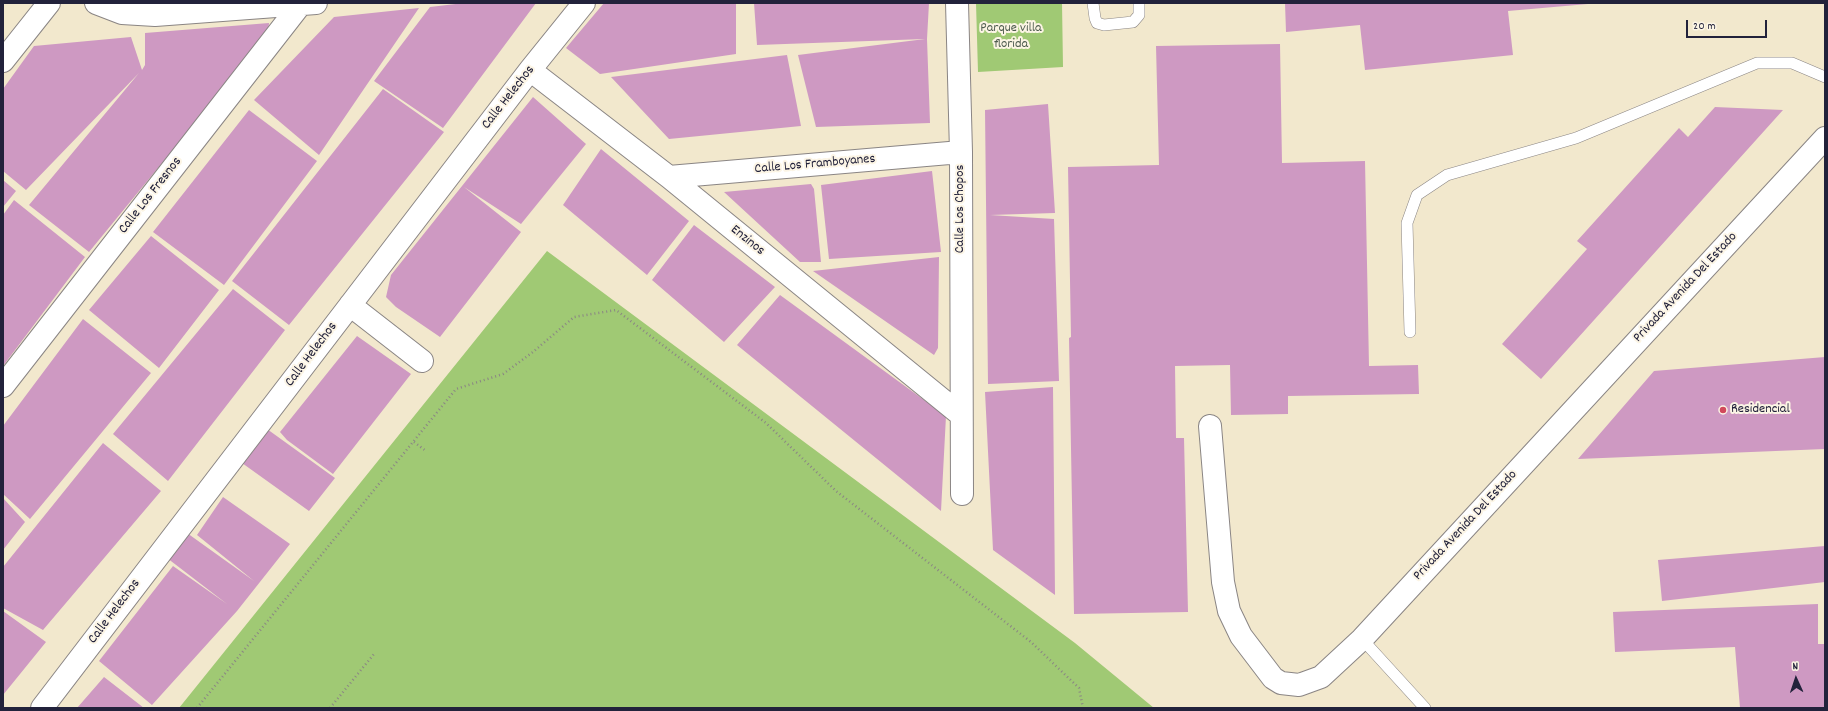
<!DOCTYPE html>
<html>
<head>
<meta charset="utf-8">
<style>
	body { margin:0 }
	#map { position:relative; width:1828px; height:711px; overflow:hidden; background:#f2e8cd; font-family:Dekko,sans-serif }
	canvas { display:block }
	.frame { position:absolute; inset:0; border:4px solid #22223b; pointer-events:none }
	.north { position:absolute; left:1776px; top:659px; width:40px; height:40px; -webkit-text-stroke:3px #fcf5e5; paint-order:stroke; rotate:357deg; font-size:11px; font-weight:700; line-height:16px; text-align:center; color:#22223b }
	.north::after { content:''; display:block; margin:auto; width:14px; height:18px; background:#22223b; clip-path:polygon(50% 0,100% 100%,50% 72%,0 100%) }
	.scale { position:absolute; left:1686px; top:20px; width:81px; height:18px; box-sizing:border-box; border:2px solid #22223b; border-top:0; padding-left:5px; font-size:12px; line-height:14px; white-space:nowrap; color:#22223b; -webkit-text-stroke:3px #fcf5e5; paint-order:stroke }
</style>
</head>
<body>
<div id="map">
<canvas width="1828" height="711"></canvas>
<div class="frame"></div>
<div class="north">N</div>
<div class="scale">20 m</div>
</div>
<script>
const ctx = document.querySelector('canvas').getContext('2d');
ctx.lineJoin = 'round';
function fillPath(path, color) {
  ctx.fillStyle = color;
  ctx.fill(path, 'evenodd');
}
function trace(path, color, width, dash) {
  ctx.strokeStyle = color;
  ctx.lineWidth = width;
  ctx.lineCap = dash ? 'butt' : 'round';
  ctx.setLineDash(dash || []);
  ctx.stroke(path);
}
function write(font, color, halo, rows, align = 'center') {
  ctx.font = font + ' Dekko,sans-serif';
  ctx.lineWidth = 4;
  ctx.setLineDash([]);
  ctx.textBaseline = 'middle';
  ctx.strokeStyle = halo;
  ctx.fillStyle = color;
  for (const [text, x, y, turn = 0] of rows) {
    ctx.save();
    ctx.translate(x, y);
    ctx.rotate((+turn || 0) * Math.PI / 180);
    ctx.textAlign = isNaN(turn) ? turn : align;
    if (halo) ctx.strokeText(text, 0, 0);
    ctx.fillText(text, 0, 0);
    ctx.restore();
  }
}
fillPath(new Path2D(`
	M 976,3 L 1062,3 L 1063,67 L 978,72 Z
	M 547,251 L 1075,643 L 1154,708 L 179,708 Z`), '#a0c974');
fillPath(new Path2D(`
	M 464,3 L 536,3 L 443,128 L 374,81 L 430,7 Z
	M 604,3 L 736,3 L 736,54 L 600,74 L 566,48 Z
	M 754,3 L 929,3 L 927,39 L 930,123 L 816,127 L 798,55 L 925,39 L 757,45 Z
	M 1285,3 L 1588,3 L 1588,4 L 1508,11 L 1513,55 L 1365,70 L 1360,25 L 1286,32 Z
	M 419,8 L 319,155 L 254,100 L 334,17 Z
	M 269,23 L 268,34 L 89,252 L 29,205 L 139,73 L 26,190 L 3,171 L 3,89 L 34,46 L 131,37 L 142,70 L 145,65 L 145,33 Z
	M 1280,44 L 1282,163 L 1365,161 L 1369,366 L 1418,365 L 1419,394 L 1288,396 L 1288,414 L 1231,415 L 1230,365 L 1175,366 L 1176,438 L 1184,438 L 1188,612 L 1074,614 L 1069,338 L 1071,337 L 1068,167 L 1159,165 L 1156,46 Z
	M 787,55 L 801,126 L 669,139 L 611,77 Z
	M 383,89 L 444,132 L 289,325 L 232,281 Z
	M 533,97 L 586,144 L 521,224 L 464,187 L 521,232 L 440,337 L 396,307 L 386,297 L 391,275 Z
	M 1048,104 L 1055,213 L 990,215 L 1054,219 L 1059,381 L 988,384 L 985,110 Z
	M 1715,107 L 1783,110 L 1541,379 L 1502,344 L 1587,249 L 1577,241 L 1679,128 L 1688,137 Z
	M 249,110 L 317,161 L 224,285 L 153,232 Z
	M 601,149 L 689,221 L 647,275 L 563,205 Z
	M 932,171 L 941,252 L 829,259 L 821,185 Z
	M 3,180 L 16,191 L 3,207 Z
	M 811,184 L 814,189 L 821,262 L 800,262 L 724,192 Z
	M 14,200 L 85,257 L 3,366 L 3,215 Z
	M 694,225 L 775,287 L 724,342 L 652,280 Z
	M 151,236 L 219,290 L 159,368 L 89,310 Z
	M 939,257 L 938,348 L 934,355 L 813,271 Z
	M 233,289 L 285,330 L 168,481 L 113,434 Z
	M 780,295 L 946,416 L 941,511 L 737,345 Z
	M 83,319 L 151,373 L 30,519 L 3,494 L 3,426 Z
	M 357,336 L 411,374 L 333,474 L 287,440 L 280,432 Z
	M 1825,357 L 1825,449 L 1578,459 L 1654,371 Z
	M 1053,387 L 1055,595 L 993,550 L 985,392 Z
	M 267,429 L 335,478 L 309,511 L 242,463 Z
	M 103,443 L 161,491 L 43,630 L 3,608 L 3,567 Z
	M 223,497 L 290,544 L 237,611 L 152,705 L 99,661 L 173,566 L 227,604 L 167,558 L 187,533 L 254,581 L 197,535 Z
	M 3,498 L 25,522 L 3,550 Z
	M 1825,546 L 1825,582 L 1662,601 L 1658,560 Z
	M 1818,604 L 1818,644 L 1825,644 L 1825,708 L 1740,708 L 1735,647 L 1615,652 L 1613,612 Z
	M 3,611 L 46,642 L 3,695 Z
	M 104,677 L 144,708 L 77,708 Z`), '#ce99c2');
const lane = new Path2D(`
	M 1093,3 L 1095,18 L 1097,23 L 1104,25 L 1133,22 L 1139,15 L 1139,3
	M 1410,332 L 1407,223 L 1417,195 L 1447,175 L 1576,138 L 1757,63 L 1792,63 L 1825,77
	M 1362,639 L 1425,708`);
const street = new Path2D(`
	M 96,3 L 122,13 L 155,15 L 316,3
	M 957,3 L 961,152 L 962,494
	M 3,61 L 49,3
	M 530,70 L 669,177 L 961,415
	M 669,177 L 961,152
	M 350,305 L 422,361
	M 3,386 L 300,5
	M 1210,426 L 1223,582 L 1229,611 L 1241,636 L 1273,678 L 1281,683 L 1299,685 L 1321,677 L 1362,639 L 1825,138
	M 42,708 L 530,70 L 584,3`);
trace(lane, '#8a8584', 12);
trace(street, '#8a8584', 24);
trace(new Path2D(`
	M 414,442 L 426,451
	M 197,708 L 456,389 L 503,374 L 533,352 L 574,317 L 616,310 L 766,423 L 836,491 L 1031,642 L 1079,688 L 1083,708
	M 330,708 L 374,654`), '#8a8584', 2.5, [1, 3]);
trace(lane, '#fff', 11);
trace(street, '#fff', 22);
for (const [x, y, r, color] of [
	[1723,410,4,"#d1495b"]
]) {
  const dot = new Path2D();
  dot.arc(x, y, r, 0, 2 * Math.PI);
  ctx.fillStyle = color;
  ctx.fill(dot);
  trace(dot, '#fcf5e5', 1.5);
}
write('14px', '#4e5c4f', '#fcf5e5', [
	["Parque villa",1011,29],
	["florida",1011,45]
]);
write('14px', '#22223b', '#fcf5e5', [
	["Calle Helechos",509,98,-52],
	["Calle Los Framboyanes",815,165,-5],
	["Calle Los Fresnos",151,196,-52],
	["Calle Los Chopos",961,209,-90],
	["Enzinos",747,241,39],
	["Privada Avenida Del Estado",1686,288,-47],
	["Calle Helechos",312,355,-53],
	["Privada Avenida Del Estado",1466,526,-47],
	["Calle Helechos",115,612,-53]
]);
write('14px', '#22223b', '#fcf5e5', [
	["Residencial",1731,410]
], 'left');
</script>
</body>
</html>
